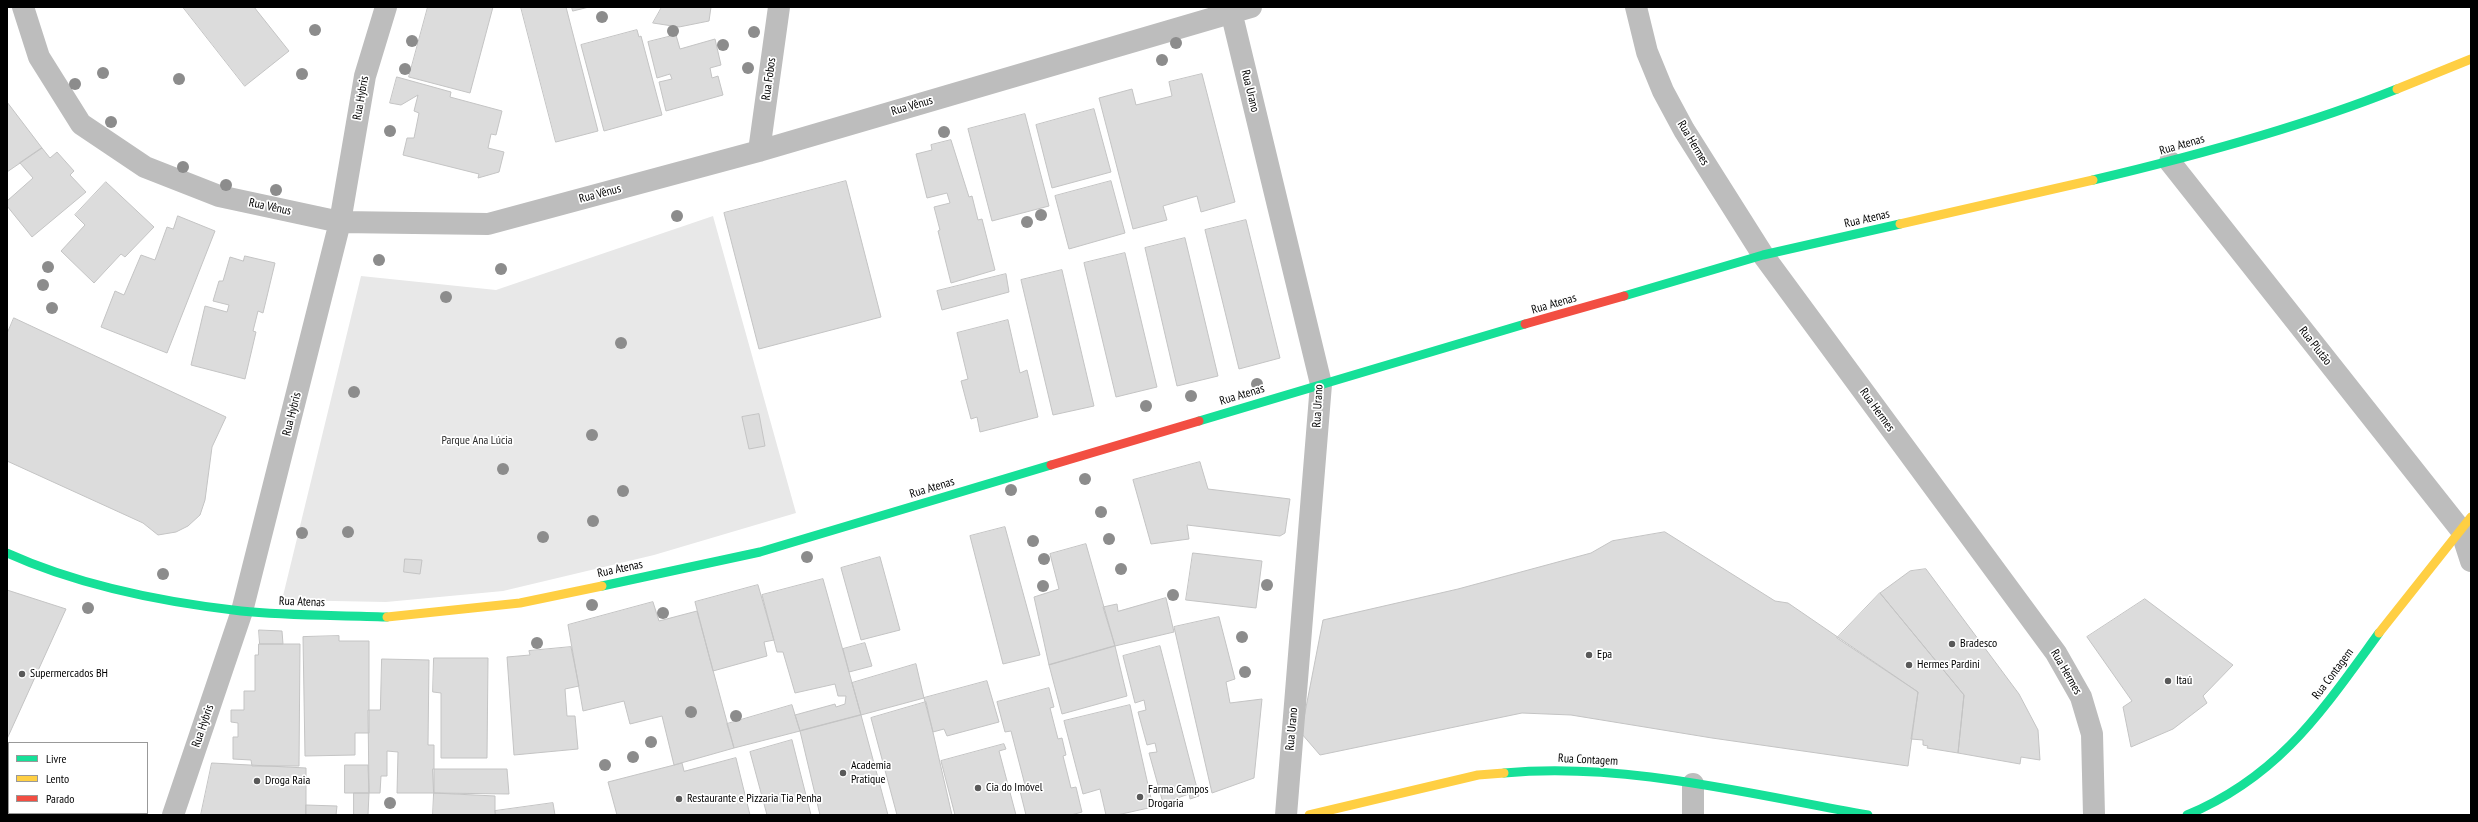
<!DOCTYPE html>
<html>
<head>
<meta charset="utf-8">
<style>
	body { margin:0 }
	#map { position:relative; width:2478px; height:822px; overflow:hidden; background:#fff; font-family:"PT Sans Narrow",sans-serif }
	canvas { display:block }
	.frame { position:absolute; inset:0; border:8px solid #000; pointer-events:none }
	.legend { position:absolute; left:8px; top:742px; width:140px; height:72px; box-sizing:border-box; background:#fff; border:1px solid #999; margin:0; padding:5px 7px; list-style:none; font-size:12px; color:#000 }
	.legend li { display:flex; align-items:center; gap:8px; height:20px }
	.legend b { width:20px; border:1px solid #999 }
</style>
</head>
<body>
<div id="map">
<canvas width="2478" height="822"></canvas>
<div class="frame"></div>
<ul class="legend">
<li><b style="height:5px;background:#16e098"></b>Livre</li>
<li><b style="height:5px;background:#ffcf43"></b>Lento</li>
<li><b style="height:5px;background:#f24e42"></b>Parado</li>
</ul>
</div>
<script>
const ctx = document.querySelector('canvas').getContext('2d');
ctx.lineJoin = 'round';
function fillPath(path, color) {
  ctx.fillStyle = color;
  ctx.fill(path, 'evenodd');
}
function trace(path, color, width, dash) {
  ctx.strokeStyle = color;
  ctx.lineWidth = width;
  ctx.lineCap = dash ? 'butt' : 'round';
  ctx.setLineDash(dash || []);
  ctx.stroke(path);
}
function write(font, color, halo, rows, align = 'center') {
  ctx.font = font + ' "PT Sans Narrow",sans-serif';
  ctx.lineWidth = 3.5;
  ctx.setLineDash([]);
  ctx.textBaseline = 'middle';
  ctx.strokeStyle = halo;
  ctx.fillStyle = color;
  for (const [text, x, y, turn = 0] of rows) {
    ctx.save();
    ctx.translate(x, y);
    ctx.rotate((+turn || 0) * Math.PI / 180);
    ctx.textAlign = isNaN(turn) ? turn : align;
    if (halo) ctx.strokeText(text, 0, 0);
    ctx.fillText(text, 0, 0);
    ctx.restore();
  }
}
fillPath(new Path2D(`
	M 713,216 L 796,513 L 654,555 L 503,591 L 386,602 L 282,600 L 361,276 L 496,290 Z`), '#e8e8e8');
const building = new Path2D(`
	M 183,7 L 254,7 L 289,51 L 245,86 Z
	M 428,7 L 493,7 L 470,93 L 409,77 Z
	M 521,7 L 566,7 L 598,131 L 556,142 Z
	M 572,7 L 589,7 L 573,11 Z
	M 662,7 L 711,7 L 709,21 L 679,27 L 653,23 Z
	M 637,30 L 639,37 L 641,36 L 662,115 L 604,131 L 581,45 Z
	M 676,35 L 680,49 L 715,39 L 721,65 L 710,68 L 712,78 L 718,76 L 723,95 L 666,111 L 659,82 L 672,79 L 670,74 L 657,78 L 648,42 Z
	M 1202,74 L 1235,202 L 1201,212 L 1197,196 L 1163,206 L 1167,220 L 1133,229 L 1099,98 L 1132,89 L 1136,105 L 1172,96 L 1169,82 Z
	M 397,77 L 451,92 L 450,97 L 502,111 L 496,135 L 491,134 L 488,148 L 504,152 L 499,172 L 478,178 L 479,174 L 403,155 L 407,138 L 414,138 L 419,113 L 414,111 L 418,95 L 401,105 L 390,103 Z
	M 7,102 L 42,148 L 7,172 Z
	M 1094,109 L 1111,172 L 1052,188 L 1036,125 Z
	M 1025,114 L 1049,206 L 992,221 L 968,129 Z
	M 951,140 L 969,197 L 972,196 L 978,220 L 982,219 L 995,270 L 951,283 L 938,231 L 940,230 L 934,207 L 950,203 L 947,193 L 927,198 L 916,154 L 932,150 L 931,145 Z
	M 42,148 L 50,158 L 57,152 L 74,171 L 70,175 L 86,192 L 32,237 L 7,206 L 7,201 L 33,178 L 20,163 Z
	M 846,181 L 881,317 L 759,349 L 724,213 Z
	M 1111,181 L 1125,233 L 1069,249 L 1055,196 Z
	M 106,182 L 154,227 L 125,257 L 121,254 L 94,283 L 61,251 L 85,225 L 75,215 Z
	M 178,216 L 215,231 L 167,353 L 101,327 L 115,291 L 124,295 L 141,255 L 155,260 L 167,227 L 173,229 Z
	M 1246,220 L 1280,358 L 1239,369 L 1205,230 Z
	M 1185,238 L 1218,376 L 1177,386 L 1145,248 Z
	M 1125,253 L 1157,387 L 1116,397 L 1084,263 Z
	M 245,256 L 275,263 L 263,313 L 258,311 L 253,331 L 256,332 L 245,379 L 191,365 L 205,306 L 227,312 L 229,305 L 213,301 L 219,281 L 223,281 L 230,257 L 243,261 Z
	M 1062,270 L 1094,406 L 1053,415 L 1021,280 Z
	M 1006,274 L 1009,292 L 942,310 L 937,291 Z
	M 14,318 L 226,417 L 212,447 L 205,500 L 200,515 L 188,526 L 176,532 L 158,535 L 143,523 L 7,461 L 7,334 Z
	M 1008,320 L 1020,373 L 1027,370 L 1038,417 L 980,432 L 977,417 L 971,419 L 961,381 L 968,379 L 957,333 Z
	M 759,414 L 765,446 L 749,449 L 742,417 Z
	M 1200,462 L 1208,489 L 1290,499 L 1285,533 L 1280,536 L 1187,525 L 1189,539 L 1151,544 L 1133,480 Z
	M 1005,527 L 1040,655 L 1003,664 L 970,536 Z
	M 1665,532 L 1775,601 L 1788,603 L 1918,692 L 1908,766 L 1712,738 L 1571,715 L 1522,713 L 1320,755 L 1301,733 L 1323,620 L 1458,589 L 1591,553 L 1612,541 Z
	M 1086,544 L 1115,646 L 1049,665 L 1034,597 L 1059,589 L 1050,554 Z
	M 1193,553 L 1262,561 L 1256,608 L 1186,600 Z
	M 880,557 L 900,630 L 861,640 L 841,568 Z
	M 405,559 L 422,560 L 420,574 L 404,572 Z
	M 1926,569 L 2019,694 L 2038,730 L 2040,760 L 2021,757 L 2020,764 L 1958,753 L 1964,695 L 1880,593 L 1910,571 Z
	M 823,579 L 861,715 L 800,731 L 795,715 L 835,704 L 836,707 L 845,704 L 846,696 L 838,696 L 835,684 L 795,693 L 783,652 L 777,652 L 762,595 Z
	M 758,585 L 774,640 L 764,642 L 767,656 L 713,671 L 695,602 Z
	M 7,590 L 66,609 L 7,739 Z
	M 1880,593 L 1964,695 L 1958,753 L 1927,748 L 1928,746 L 1923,745 L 1923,740 L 1911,739 L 1918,692 L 1837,638 Z
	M 1166,598 L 1174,632 L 1115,646 L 1103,607 L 1117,604 L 1118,611 Z
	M 2145,599 L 2233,665 L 2203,696 L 2207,703 L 2173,729 L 2131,747 L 2123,707 L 2132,701 L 2087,637 Z
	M 653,602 L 659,621 L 697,611 L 734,748 L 674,765 L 662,716 L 630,724 L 624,701 L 583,711 L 568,625 Z
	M 1219,617 L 1235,679 L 1226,682 L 1230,703 L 1262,699 L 1254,778 L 1212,793 L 1174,627 Z
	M 259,630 L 282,631 L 283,644 L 260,644 Z
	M 339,636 L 339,641 L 369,641 L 369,733 L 355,733 L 355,755 L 305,756 L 303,637 Z
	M 865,643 L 872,666 L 849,672 L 843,649 Z
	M 259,644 L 300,644 L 299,766 L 252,766 L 251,760 L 233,759 L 233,737 L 238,737 L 238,723 L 231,722 L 231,710 L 244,710 L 244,691 L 255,691 L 255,655 L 258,655 Z
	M 1115,646 L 1127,696 L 1062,714 L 1049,665 Z
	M 1160,646 L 1199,796 L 1190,799 L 1189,794 L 1163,803 L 1149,753 L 1157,752 L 1155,743 L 1147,745 L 1138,712 L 1146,710 L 1144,700 L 1135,703 L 1123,656 Z
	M 571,647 L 579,686 L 565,689 L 567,716 L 575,716 L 578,749 L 514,755 L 507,657 L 530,655 L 529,651 Z
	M 434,658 L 488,658 L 487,758 L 441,758 L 441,693 L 433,692 Z
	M 382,659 L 429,660 L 428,745 L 434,745 L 434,793 L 397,793 L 398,752 L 387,751 L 387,776 L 381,776 L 380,793 L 369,793 L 368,710 L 380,710 Z
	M 916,664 L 924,698 L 861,715 L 852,683 Z
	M 987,681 L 999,722 L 947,736 L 944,729 L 933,732 L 924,698 Z
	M 1049,688 L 1054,707 L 1050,708 L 1058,739 L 1062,738 L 1066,755 L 1063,756 L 1071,788 L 1076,787 L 1082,812 L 1071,815 L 1026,815 L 1020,791 L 1026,789 L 1011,731 L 1005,732 L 997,702 Z
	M 926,702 L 952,815 L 897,815 L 871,718 Z
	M 792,705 L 800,731 L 734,748 L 727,724 Z
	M 1130,705 L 1153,807 L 1117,815 L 1106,815 L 1100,789 L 1083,794 L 1064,721 Z
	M 861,715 L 888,815 L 820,815 L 800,731 Z
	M 792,740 L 811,815 L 767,815 L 750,752 Z
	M 1004,744 L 1006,749 L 999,751 L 1016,815 L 955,815 L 941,761 Z
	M 736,758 L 750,815 L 617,815 L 608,782 L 682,763 L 684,771 Z
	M 212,763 L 306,768 L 306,815 L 201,815 Z
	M 7,764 L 9,764 L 9,813 L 133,813 L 132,815 L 7,815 Z
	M 345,765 L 368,765 L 369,793 L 345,793 Z
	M 433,769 L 507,769 L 509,794 L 434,793 Z
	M 354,793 L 369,793 L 368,815 L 354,815 Z
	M 434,793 L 495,796 L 495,815 L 433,815 Z
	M 553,803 L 555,815 L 496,815 L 495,811 Z
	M 306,805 L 337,806 L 336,815 L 306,815 Z`);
fillPath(building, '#dcdcdc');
trace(building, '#c4c4c4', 1);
trace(new Path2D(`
	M 23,7 L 39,57 L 81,124 L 145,167 L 219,196 L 340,222 L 488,224 L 759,151 L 1251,7
	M 1230,7 L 1321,384 L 1286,815
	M 1636,7 L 1647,52 L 1663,91 L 1684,130 L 1763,255 L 2056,653 L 2081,697 L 2092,734 L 2094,815
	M 759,151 L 779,7
	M 2170,162 L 2461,530 L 2471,561
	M 173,815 L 242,611 L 340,222 L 365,76 L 386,7
	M 1693,815 L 1693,784`), '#bdbdbd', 22);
trace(new Path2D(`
	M 2093,180 C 2195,156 2299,128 2397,89
	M 1624,296 L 1763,255 L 1900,224
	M 1199,421 L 1525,324
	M 7,553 C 80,586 162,602 241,611 C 289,616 339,615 387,617
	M 602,586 L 760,552 L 1051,465
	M 1504,773 C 1626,762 1748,794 1868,815
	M 2187,815 C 2280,776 2322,711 2379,633`), '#16e098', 9);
trace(new Path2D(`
	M 2397,89 L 2471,59
	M 1900,224 L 2093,180
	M 387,617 L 520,603 L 602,586
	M 2379,633 L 2471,517
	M 1309,815 L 1478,775 L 1504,773`), '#ffcf43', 9);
trace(new Path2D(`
	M 1525,324 L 1624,296
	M 1051,465 L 1199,421`), '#f24e42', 9);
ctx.fillStyle = '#8c8c8c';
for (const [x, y] of [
	[602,17],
	[315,30],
	[673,31],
	[754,32],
	[412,41],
	[1176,43],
	[723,45],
	[1162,60],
	[748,68],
	[405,69],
	[103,73],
	[302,74],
	[179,79],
	[75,84],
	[111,122],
	[390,131],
	[944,132],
	[183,167],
	[226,185],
	[276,190],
	[1041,215],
	[677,216],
	[1027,222],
	[379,260],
	[48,267],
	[501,269],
	[43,285],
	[446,297],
	[52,308],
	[621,343],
	[1257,384],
	[354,392],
	[1191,396],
	[1146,406],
	[592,435],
	[503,469],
	[1085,479],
	[1011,490],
	[623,491],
	[1101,512],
	[593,521],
	[348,532],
	[302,533],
	[543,537],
	[1109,539],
	[1033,541],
	[807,557],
	[1044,559],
	[1121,569],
	[163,574],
	[1267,585],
	[1043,586],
	[1173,595],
	[592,605],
	[88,608],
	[663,613],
	[1242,637],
	[537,643],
	[1245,672],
	[691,712],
	[736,716],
	[651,742],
	[633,757],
	[605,765],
	[390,803]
]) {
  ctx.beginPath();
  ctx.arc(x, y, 6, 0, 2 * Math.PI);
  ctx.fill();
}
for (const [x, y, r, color] of [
	[1952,644,4,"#595959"],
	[1589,655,4,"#595959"],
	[1909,665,4,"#595959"],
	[22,674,4,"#595959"],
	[2168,681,4,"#595959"],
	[843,773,4,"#595959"],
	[257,781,4,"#595959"],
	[978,788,4,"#595959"],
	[1140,797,4,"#595959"],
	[679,799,4,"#595959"]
]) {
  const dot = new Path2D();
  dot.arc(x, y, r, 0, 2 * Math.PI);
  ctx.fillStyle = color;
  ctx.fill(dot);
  trace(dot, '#fff', 1.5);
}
write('12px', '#000', '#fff', [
	["Rua Fobos",769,79,-82],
	["Rua Urano",1250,91,76],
	["Rua Hybris",361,98,-80],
	["Rua Vênus",912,106,-16],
	["Rua Hermes",1693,143,59],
	["Rua Atenas",2182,145,-16],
	["Rua Vênus",600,194,-15],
	["Rua Vênus",270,207,12],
	["Rua Atenas",1867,219,-13],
	["Rua Atenas",1554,304,-16],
	["Rua Plutão",2315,346,52],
	["Rua Atenas",1242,395,-17],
	["Rua Urano",1318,406,-87],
	["Rua Hermes",1877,410,54],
	["Rua Hybris",292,414,-76],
	["Rua Atenas",932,488,-17],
	["Rua Atenas",620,569,-12],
	["Rua Atenas",302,602,2],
	["Rua Hermes",2066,672,60],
	["Rua Contagem",2333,674,-53],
	["Rua Hybris",203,726,-71],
	["Rua Urano",1292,729,-85],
	["Rua Contagem",1588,760,3]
]);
write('12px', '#2d2d2d', '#fff', [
	["Parque Ana Lúcia",477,441]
]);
write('12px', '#000', '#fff', [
	["Bradesco",1960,644],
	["Epa",1597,655],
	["Hermes Pardini",1917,665],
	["Supermercados BH",30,674],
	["Itaú",2176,681],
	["Academia",851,766],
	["Pratique",851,780],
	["Droga Raia",265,781],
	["Cia do Imóvel",986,788],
	["Farma Campos",1148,790],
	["Drogaria",1148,804],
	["Restaurante e Pizzaria Tia Penha",687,799]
], 'left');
</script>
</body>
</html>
